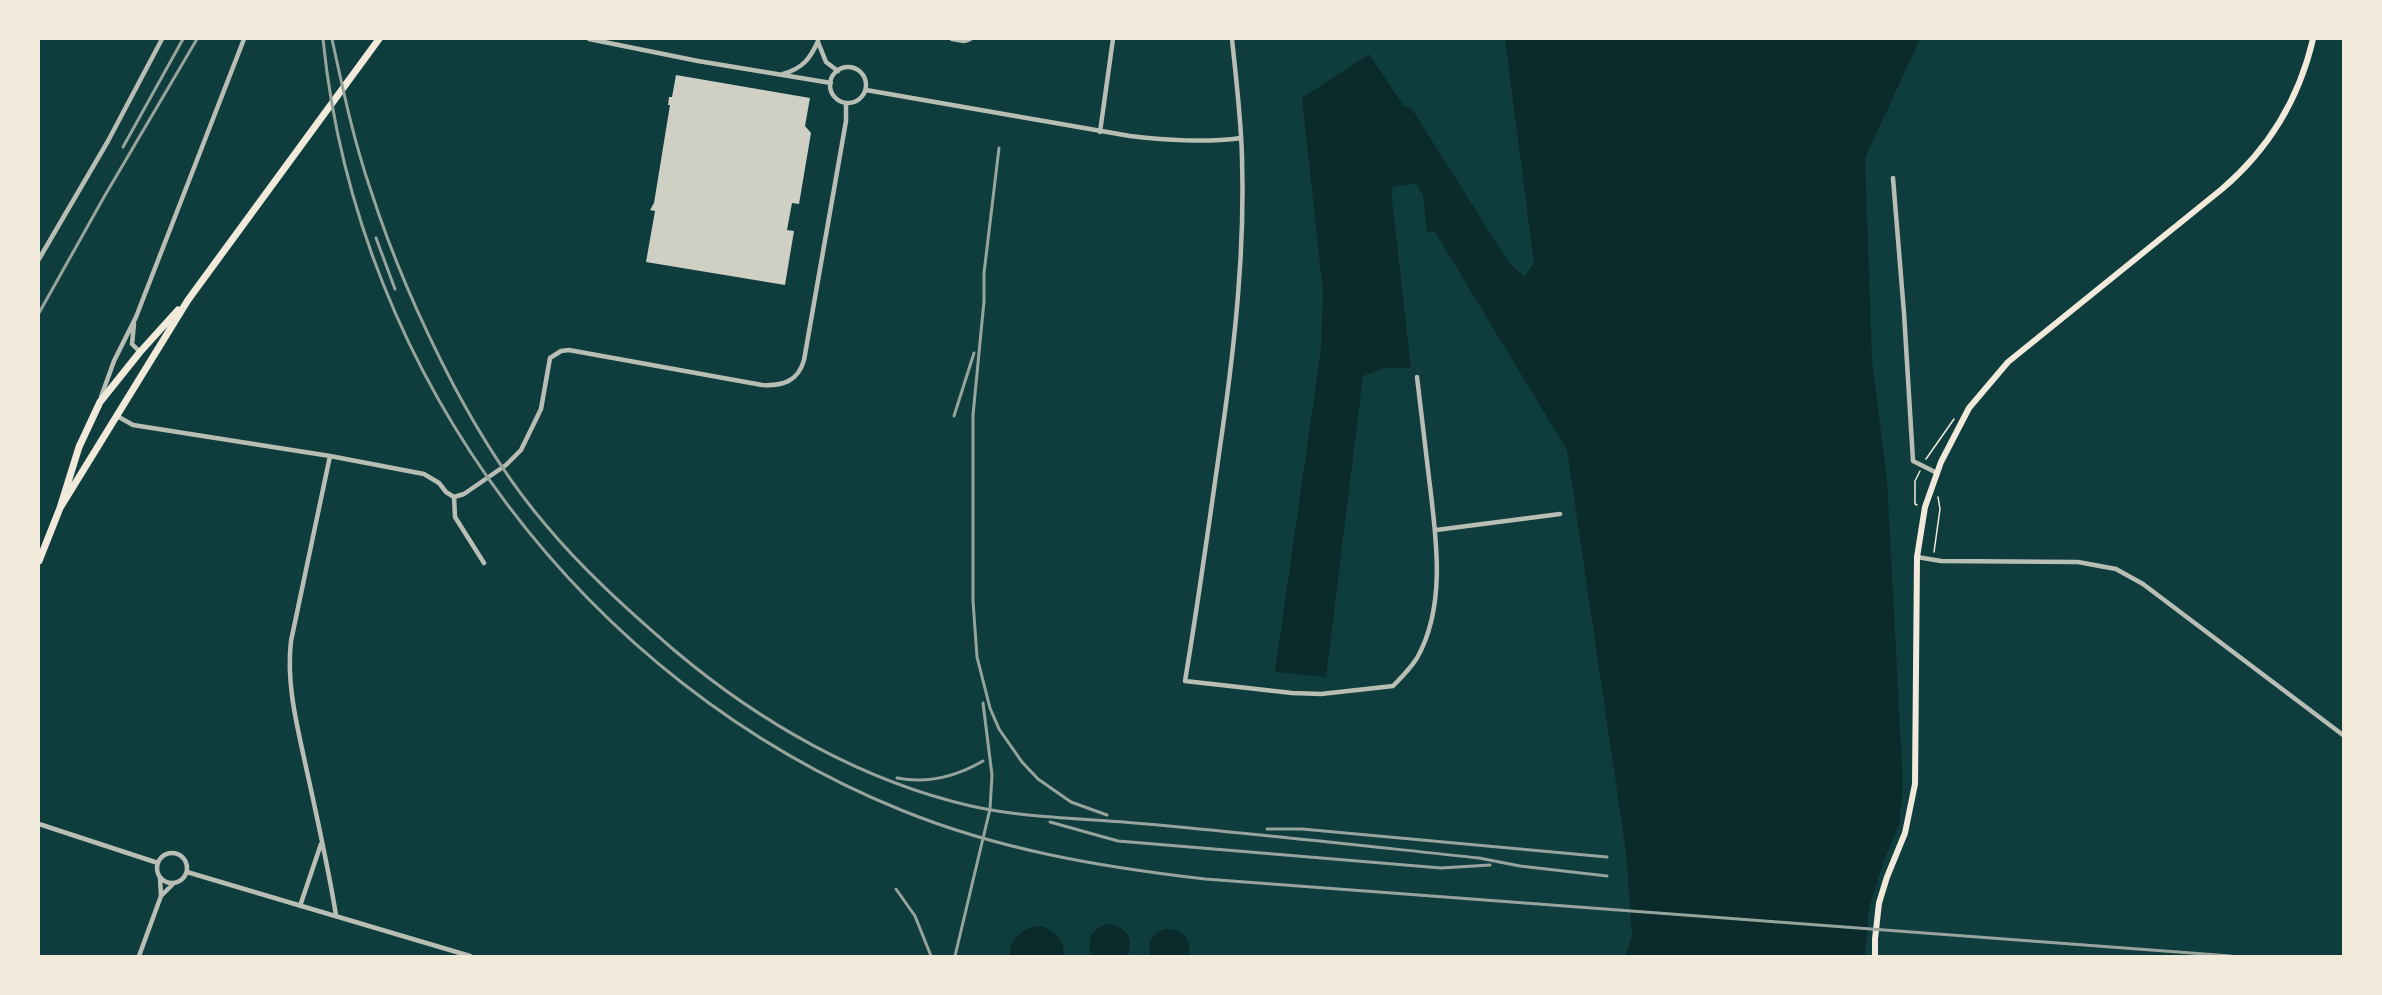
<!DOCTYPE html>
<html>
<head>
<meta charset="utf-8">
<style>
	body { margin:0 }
	#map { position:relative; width:2382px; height:995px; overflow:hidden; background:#0f3d3e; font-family:Inter,sans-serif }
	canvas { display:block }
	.frame { position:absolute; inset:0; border:40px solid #f1e9da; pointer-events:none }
</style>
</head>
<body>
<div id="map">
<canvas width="2382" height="995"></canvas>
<div class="frame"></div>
</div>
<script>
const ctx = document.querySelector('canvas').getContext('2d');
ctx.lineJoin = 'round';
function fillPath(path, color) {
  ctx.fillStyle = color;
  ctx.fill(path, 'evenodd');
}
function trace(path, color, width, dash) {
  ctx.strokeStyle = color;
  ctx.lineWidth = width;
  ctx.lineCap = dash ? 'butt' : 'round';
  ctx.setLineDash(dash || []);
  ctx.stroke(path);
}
fillPath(new Path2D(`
	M 1505,39 L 1920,39 L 1865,158 L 1872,361 L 1887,480 L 1903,786 L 1899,825 L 1883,863 L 1869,908 L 1865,956 L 1625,956 L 1632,936 L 1626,852 L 1567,450 L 1435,232 L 1427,232 L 1423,195 L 1416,184 L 1394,186 L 1391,191 L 1411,368 L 1385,368 L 1363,376 L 1326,677 L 1275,672 L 1321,349 L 1323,292 L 1302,98 L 1369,54 L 1403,105 L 1412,109 L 1509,263 L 1524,277 L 1534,263 Z
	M 1109,924 C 1126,926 1135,940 1127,956 L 1092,956 C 1085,941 1092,927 1109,924 Z
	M 1041,926 C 1056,931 1064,940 1064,956 L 1010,956 C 1009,937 1024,927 1041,926 Z
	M 1165,929 C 1182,928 1192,939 1189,956 L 1150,956 C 1147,942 1152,934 1165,929 Z`), '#0a2a2b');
fillPath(new Path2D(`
	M 676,75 L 810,98 L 805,126 L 811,133 L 799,204 L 792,203 L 787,230 L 794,231 L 785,285 L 646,262 L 655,211 L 650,210 L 654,203 L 670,105 L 668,105 L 669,97 L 672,97 Z`), '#cfcfc3');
trace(new Path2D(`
	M 1926,459 L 1954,419
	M 1917,505 L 1915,504 L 1915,481 L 1920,471
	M 1934,552 L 1940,509 L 1938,497`), '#f1e9da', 1.5);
trace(new Path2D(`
	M 589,39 L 698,61 L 831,83
	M 952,39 L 964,41 L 970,39
	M 1232,39 C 1236,78 1241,118 1242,157 C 1245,249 1235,342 1222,433 C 1210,516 1199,598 1185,681 L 1292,693 L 1321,694 L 1393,686 C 1401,678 1410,669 1417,658 C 1447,605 1436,536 1429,478 C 1425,444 1421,410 1417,377
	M 818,42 L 826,62 L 838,71
	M830 85a18 18 0 1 1 36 0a18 18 0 1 1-36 0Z
	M 783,74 C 803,68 810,59 818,41
	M 866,90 L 1130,136 C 1166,140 1204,143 1241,138
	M 1100,132 L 1113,39
	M 1893,178 L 1904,313 L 1913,461 L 1937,473
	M 39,259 L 108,141 L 162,39
	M 134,324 L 132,344 L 140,352
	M 101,397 L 114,361 L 136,317 L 244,39
	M 117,416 L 133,425 L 330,456 L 424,474 L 439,483 L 446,492 L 454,497 L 464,494 L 506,465 L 521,450 L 541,409 L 550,358 L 561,351 L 569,350 L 762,385 C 782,386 798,382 804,360 L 846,121 L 846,103
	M 330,456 L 291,641 C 286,684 297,725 306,767 C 317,817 328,866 336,915
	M 454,497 L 455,517 L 484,563
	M 1436,530 L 1560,514
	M 1917,557 L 1941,561 L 2078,562 L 2116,569 L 2143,584 L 2343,735
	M 39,824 L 158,863
	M157 868a15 15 0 1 1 30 0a15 15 0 1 1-30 0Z
	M 187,872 L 470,956
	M 160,878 L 161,896
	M 300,906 L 321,844
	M 139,956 L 161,896 L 173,884`), '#b8beb3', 4.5);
trace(new Path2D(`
	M 1875,956 L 1875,939 L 1879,903 L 1887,877 L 1905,833 L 1915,784 L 1917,557 L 1925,507 L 1941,462 L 1969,408 L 2008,362 L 2222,189 C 2269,149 2299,99 2313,39`), '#f1e9da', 6);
trace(new Path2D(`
	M 60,508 L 188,300 L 379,39
	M 39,561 L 60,508 L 79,447 L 100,402 L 140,352 L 178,310`), '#f1e9da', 7);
trace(new Path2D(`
	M 323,39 C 357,378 586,682 901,810 C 999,850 1101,867 1205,879 L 2231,956
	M 332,39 C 343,90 354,142 371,191 C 393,259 421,323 454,386 C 480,435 509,482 545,524 C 583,570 629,611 674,650 C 759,722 862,781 971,806 C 1024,818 1080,818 1135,823 C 1250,833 1365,846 1479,858 L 1520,866 L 1607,876
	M 123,147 L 183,39
	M 999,148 L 984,273 L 984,301 L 973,415 L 973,601 L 977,657 L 990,708 L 999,729 L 1022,762 L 1038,779 L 1071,802 L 1107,815
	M 376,238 L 395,289
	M 39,313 L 104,197 L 197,39
	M 954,416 L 974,353
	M 897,778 C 927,784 957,776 983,761
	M 1050,822 L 1118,841 L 1441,868 L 1490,865
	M 1267,829 L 1302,829 L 1607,857
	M 896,889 L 915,916 L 931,956
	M 955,956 L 990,809 L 992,775 L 983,703`), '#97a49c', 3);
</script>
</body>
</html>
